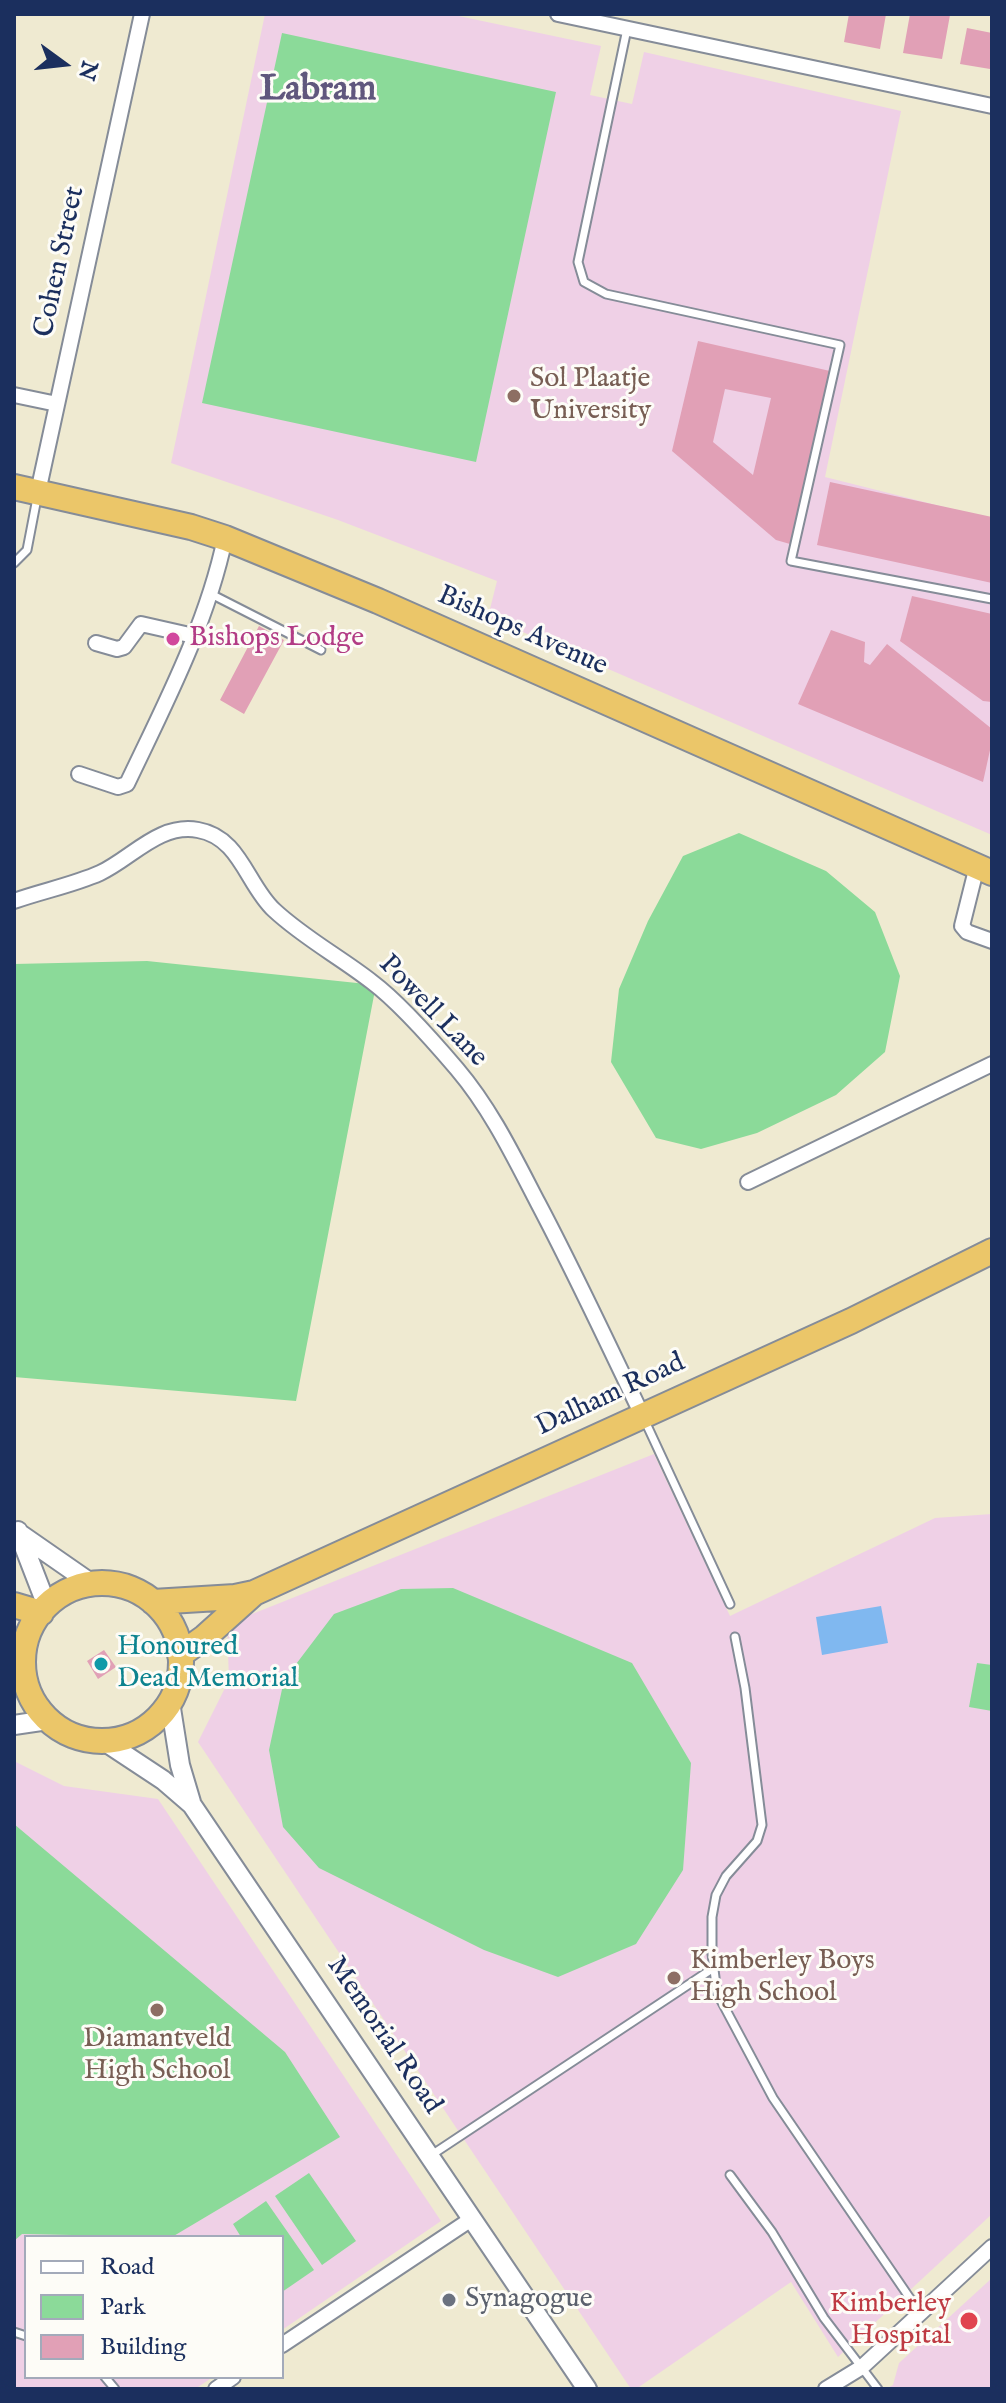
<!DOCTYPE html>
<html>
<head>
<meta charset="utf-8">
<style>
	body { margin:0 }
	#map { position:relative; width:1006px; height:2403px; overflow:hidden; background:#efead1; font-family:"IM FELL English",serif }
	canvas { display:block }
	.frame { position:absolute; inset:0; border:16px solid #1b2f5e; pointer-events:none }
	.legend { position:absolute; left:24px; top:2235px; width:260px; height:144px; box-sizing:border-box; background:#fdfcf7; border:2px solid #a3aaba; margin:0; padding:10px 14px; list-style:none; font-size:24px; color:#1b2f5e }
	.legend li { display:flex; align-items:center; gap:16px; height:40px }
	.legend b { width:40px; border:2px solid #a3aaba }
	.north { position:absolute; left:24px; top:24px; width:80px; height:80px; -webkit-text-stroke:6px #fdfcf7; paint-order:stroke; rotate:105deg; font-size:22px; font-weight:700; line-height:32px; text-align:center; color:#1b2f5e }
	.north::after { content:''; display:block; margin:auto; width:28px; height:36px; background:#1b2f5e; clip-path:polygon(50% 0,100% 100%,50% 72%,0 100%) }
</style>
</head>
<body>
<div id="map">
<canvas width="1006" height="2403"></canvas>
<div class="frame"></div>
<ul class="legend">
<li><b style="height:10px;background:#fff"></b>Road</li>
<li><b style="height:22px;background:#8bda99"></b>Park</li>
<li><b style="height:22px;background:#e1a0b6"></b>Building</li>
</ul>
<div class="north">N</div>
</div>
<script>
const ctx = document.querySelector('canvas').getContext('2d');
ctx.lineJoin = 'round';
function fillPath(path, color) {
  ctx.fillStyle = color;
  ctx.fill(path, 'evenodd');
}
function trace(path, color, width, dash) {
  ctx.strokeStyle = color;
  ctx.lineWidth = width;
  ctx.lineCap = dash ? 'butt' : 'round';
  ctx.setLineDash(dash || []);
  ctx.stroke(path);
}
function write(font, color, halo, rows, align = 'center') {
  ctx.font = font + ' "IM FELL English",serif';
  ctx.lineWidth = 6;
  ctx.setLineDash([]);
  ctx.textBaseline = 'middle';
  ctx.strokeStyle = halo;
  ctx.fillStyle = color;
  for (const [text, x, y, turn = 0] of rows) {
    ctx.save();
    ctx.translate(x, y);
    ctx.rotate((+turn || 0) * Math.PI / 180);
    ctx.textAlign = isNaN(turn) ? turn : align;
    if (halo) ctx.strokeText(text, 0, 0);
    ctx.fillText(text, 0, 0);
    ctx.restore();
  }
}
fillPath(new Path2D(`
	M 265,14 L 449,14 L 601,46 L 590,95 L 632,104 L 644,52 L 901,111 L 825,477 L 992,519 L 992,835 L 488,617 L 497,581 L 338,520 L 171,463 Z
	M 654,1454 L 730,1616 L 935,1518 L 992,1514 L 992,2214 L 838,2357 L 791,2282 L 636,2389 L 631,2389 L 198,1742 L 229,1680 L 227,1624 Z
	M 14,1761 L 64,1786 L 158,1799 L 441,2221 L 282,2330 L 282,2237 L 26,2237 L 26,2377 L 213,2377 L 195,2389 L 14,2389 Z
	M 992,2278 L 992,2389 L 886,2389 L 893,2385 L 899,2363 Z`), '#efd0e6');
fillPath(new Path2D(`
	M 282,33 L 556,92 L 476,462 L 202,403 Z
	M 739,833 L 826,871 L 875,912 L 900,976 L 885,1052 L 836,1095 L 757,1133 L 701,1149 L 656,1138 L 611,1062 L 619,989 L 648,921 L 683,856 Z
	M 147,961 L 376,985 L 296,1401 L 14,1377 L 14,964 Z
	M 453,1588 L 632,1663 L 691,1763 L 683,1870 L 636,1944 L 558,1977 L 484,1950 L 319,1868 L 283,1827 L 269,1750 L 284,1680 L 334,1614 L 401,1589 Z
	M 977,1663 L 992,1665 L 992,1711 L 969,1707 Z
	M 14,1824 L 285,2052 L 340,2137 L 172,2237 L 22,2234 L 14,2241 Z
	M 309,2173 L 356,2241 L 322,2265 L 275,2196 Z
	M 266,2201 L 314,2270 L 282,2292 L 282,2237 L 241,2237 L 233,2224 Z`), '#8bda99');
fillPath(new Path2D(`
	M 881,1606 L 888,1643 L 822,1655 L 816,1617 Z`), '#80b8f0');
fillPath(new Path2D(`
	M 849,14 L 886,14 L 880,49 L 844,42 Z
	M 910,14 L 950,15 L 942,59 L 903,53 Z
	M 967,28 L 992,33 L 990,69 L 960,64 Z
	M 698,341 L 830,371 L 790,544 L 776,540 L 672,451 ZM 725,389 L 771,398 L 753,475 L 713,442 Z
	M 830,482 L 992,517 L 992,583 L 817,545 Z
	M 912,596 L 992,614 L 992,702 L 983,701 L 900,641 Z
	M 259,626 L 284,640 L 244,714 L 220,700 Z
	M 831,630 L 865,642 L 864,662 L 870,665 L 887,644 L 992,729 L 992,741 L 983,782 L 798,704 Z
	M 104,1650 L 116,1667 L 98,1679 L 87,1661 Z`), '#e1a0b6');
const service = new Path2D(`
	M 627,29 L 578,262 L 584,282 L 606,294 L 840,345 L 791,561 L 992,599
	M 14,563 L 27,550 L 37,498
	M 211,594 L 321,650
	M 645,1421 L 730,1604
	M 735,1637 L 745,1688 L 762,1825 L 757,1841 L 726,1876 L 716,1895 L 712,1917 L 712,1954 L 717,1993 L 773,2098 L 920,2313
	M 430,2156 L 712,1969
	M 730,2175 L 772,2232 L 824,2318 L 878,2389
	M 14,2332 L 26,2336
	M 105,2377 L 115,2389`);
const minor = new Path2D(`
	M 558,14 L 992,106
	M 14,395 L 57,404
	M 38,492 L 142,14
	M 96,643 L 117,649 L 124,647 L 141,624 L 194,636
	M 79,774 L 118,787 L 127,784 C 165,704 207,624 225,538
	M 977,866 L 962,926 L 967,932 L 992,941
	M 14,901 C 42,891 73,885 100,873 C 132,858 159,823 198,830 C 240,837 247,885 274,910 C 304,938 340,957 372,982 C 400,1003 434,1042 457,1069 C 491,1109 514,1157 538,1203 C 575,1273 608,1344 642,1415
	M 748,1182 L 992,1064
	M 282,2345 L 473,2218
	M 216,2389 L 233,2377
	M 826,2389 L 862,2367 L 992,2247`);
const tertiary = new Path2D(`
	M 18,1531 L 47,1606
	M 20,1534 L 92,1584
	M 14,1680 L 24,1673
	M 170,1702 L 180,1765 L 191,1802
	M 14,1725 L 48,1720
	M 104,1741 L 163,1780 L 192,1805 L 587,2389`);
const trunk = new Path2D(`
	M 14,487 L 191,527 L 225,538 L 378,601 L 992,873
	M23 1662a79 79 0 1 1 158 0a79 79 0 1 1-158 0Z
	M 153,1602 L 235,1597 L 254,1593 L 851,1321 L 992,1251
	M 14,1605 L 41,1613
	M 180,1655 L 205,1637 L 254,1593`);
trace(service, '#858c98', 11);
trace(minor, '#858c98', 18);
trace(tertiary, '#858c98', 22);
trace(trunk, '#858c98', 28);
trace(service, '#fff', 7);
trace(minor, '#fff', 14);
trace(tertiary, '#fff', 18);
trace(trunk, '#ebc669', 24);
for (const [x, y, r, color] of [
	[514,396,8,"#8d6e63"],
	[173,639,8,"#d1479c"],
	[101,1664,8,"#0f9aa8"],
	[674,1978,8,"#8d6e63"],
	[157,2010,8,"#8d6e63"],
	[449,2300,8,"#6b7280"],
	[969,2321,10,"#e0444e"]
]) {
  const dot = new Path2D();
  dot.arc(x, y, r, 0, 2 * Math.PI);
  ctx.fillStyle = color;
  ctx.fill(dot);
  trace(dot, '#fdfcf7', 3);
}
write('28px', '#1b2f5e', '#fdfcf7', [
	["Cohen Street",61,262,-78],
	["Bishops Avenue",522,632,24],
	["Powell Lane",432,1012,46],
	["Dalham Road",611,1396,-25],
	["Memorial Road",383,2036,56]
]);
write('28px', '#785e54', '#fdfcf7', [
	["Sol Plaatje",530,380],
	["University",530,412],
	["Kimberley Boys",690,1962],
	["High School",690,1994],
	["Diamantveld",157,2040,"center"],
	["High School",157,2072,"center"]
], 'left');
write('28px', '#b23c85', '#fdfcf7', [
	["Bishops Lodge",189,639]
], 'left');
write('28px', '#0d838f', '#fdfcf7', [
	["Honoured",117,1648],
	["Dead Memorial",117,1680]
], 'left');
write('28px', '#5b616d', '#fdfcf7', [
	["Synagogue",465,2300]
], 'left');
write('28px', '#be3a42', '#fdfcf7', [
	["Kimberley",951,2305],
	["Hospital",951,2337]
], 'right');
write('bold 36px', '#60577d', '#fdfcf7', [
	["Labram",318,92]
]);
</script>
</body>
</html>
